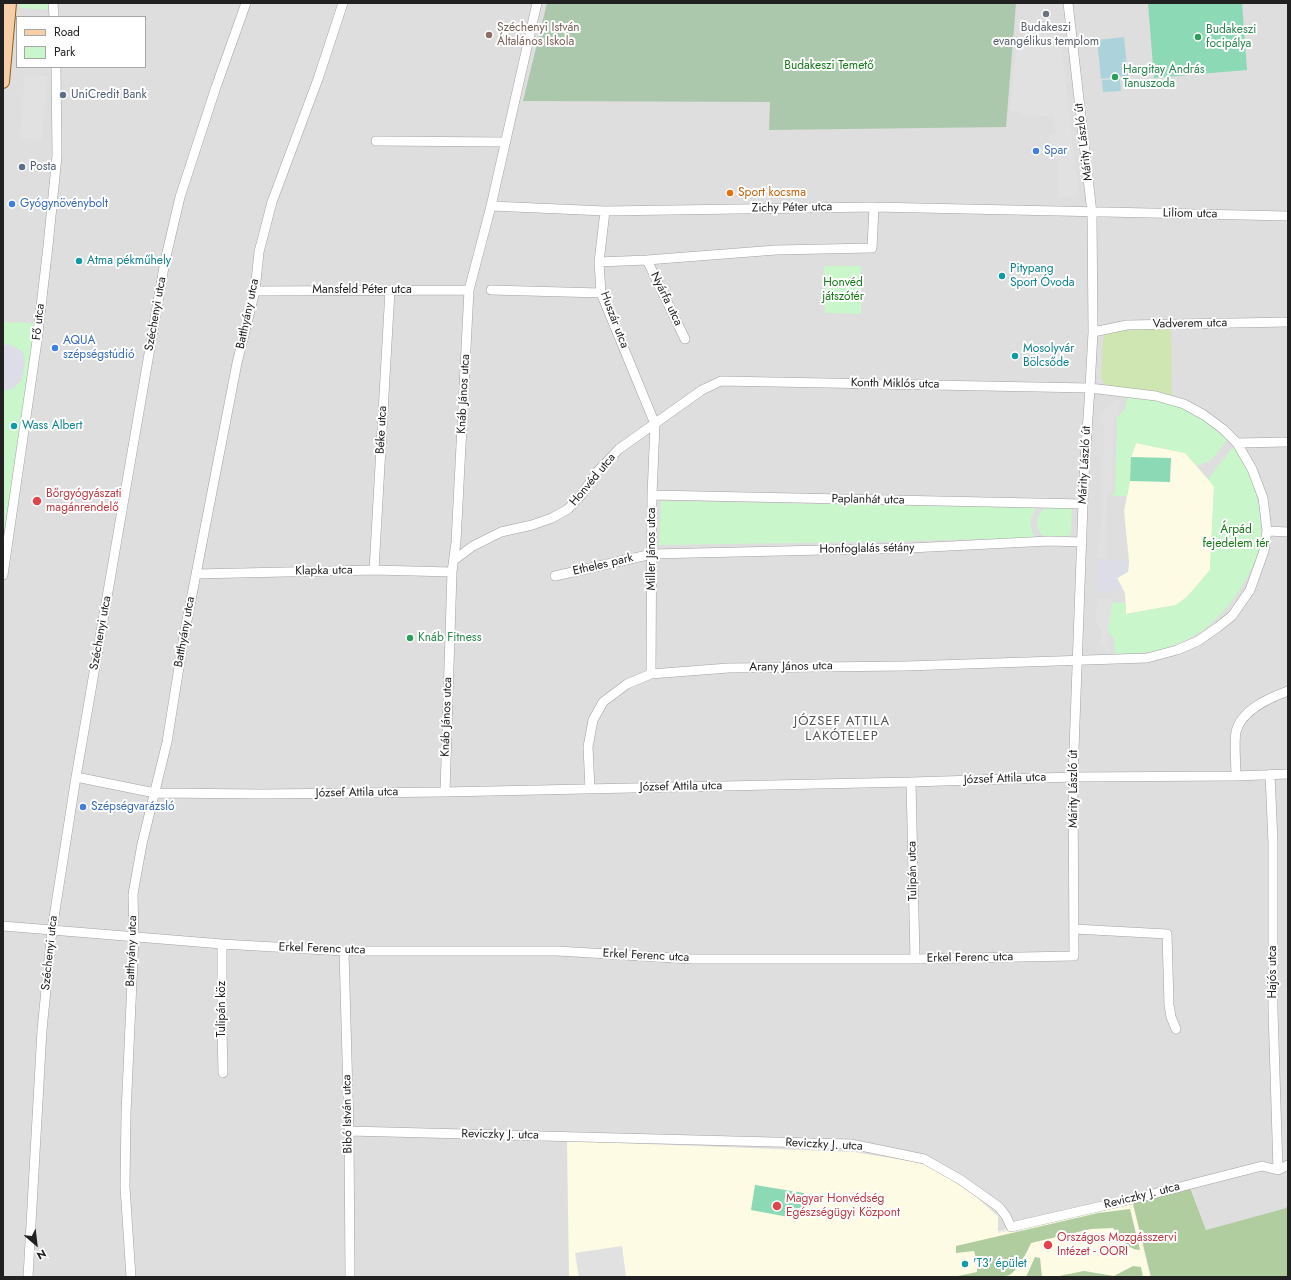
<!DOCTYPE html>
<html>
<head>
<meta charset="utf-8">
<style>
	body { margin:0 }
	#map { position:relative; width:1291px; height:1280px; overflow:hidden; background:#f0ede8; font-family:Jost,sans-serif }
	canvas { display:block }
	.frame { position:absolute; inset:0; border:4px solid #212121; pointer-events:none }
	.legend { position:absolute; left:16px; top:16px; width:130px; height:52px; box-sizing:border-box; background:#fff; border:1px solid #a6a6a6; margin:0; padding:5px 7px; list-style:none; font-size:12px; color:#212121 }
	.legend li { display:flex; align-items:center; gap:8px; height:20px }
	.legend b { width:20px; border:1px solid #a6a6a6 }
	.north { position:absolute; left:16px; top:1224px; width:40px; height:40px; -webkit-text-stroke:3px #fff; paint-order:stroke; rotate:152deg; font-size:11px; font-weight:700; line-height:16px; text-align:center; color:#212121 }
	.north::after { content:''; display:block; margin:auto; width:14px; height:18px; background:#212121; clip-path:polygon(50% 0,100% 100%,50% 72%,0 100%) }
</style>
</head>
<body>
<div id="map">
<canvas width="1291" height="1280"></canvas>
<div class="frame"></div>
<ul class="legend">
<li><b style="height:5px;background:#f6cfa8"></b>Road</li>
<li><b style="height:11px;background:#c9f6ca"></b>Park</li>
</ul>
<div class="north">N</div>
</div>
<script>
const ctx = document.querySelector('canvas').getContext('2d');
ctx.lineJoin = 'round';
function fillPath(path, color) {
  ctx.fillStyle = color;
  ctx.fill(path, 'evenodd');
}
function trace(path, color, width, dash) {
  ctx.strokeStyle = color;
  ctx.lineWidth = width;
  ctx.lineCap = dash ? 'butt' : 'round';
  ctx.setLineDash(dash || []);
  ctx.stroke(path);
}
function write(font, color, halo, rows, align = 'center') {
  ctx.font = font + ' Jost,sans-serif';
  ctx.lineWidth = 4;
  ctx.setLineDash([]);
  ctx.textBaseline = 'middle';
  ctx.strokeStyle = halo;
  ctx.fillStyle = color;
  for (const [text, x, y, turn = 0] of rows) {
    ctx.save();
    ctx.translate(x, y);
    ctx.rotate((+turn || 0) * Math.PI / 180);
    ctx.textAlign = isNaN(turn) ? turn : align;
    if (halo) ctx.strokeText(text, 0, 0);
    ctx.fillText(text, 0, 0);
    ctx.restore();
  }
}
fillPath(new Path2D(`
	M 3,3 L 1288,3 L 1288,1203 L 1286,1208 L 1206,1230 L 1191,1187 L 989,1233 L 726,1277 L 3,1277 ZM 17,17 L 145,17 L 145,67 L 17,67 Z`), '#dfdede');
fillPath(new Path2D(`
	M 1136,443 L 1185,453 L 1214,486 L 1210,570 L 1187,597 L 1176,605 L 1126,614 L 1125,593 L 1117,578 L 1128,571 L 1129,561 L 1124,511 L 1130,481 L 1131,457 Z
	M 567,1141 L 854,1152 L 922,1163 L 950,1179 L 974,1195 L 998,1216 L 998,1233 L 1012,1230 L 1018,1235 L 1023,1233 L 1018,1229 L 1132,1200 L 1150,1277 L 569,1277 Z`), '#fdfbe4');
fillPath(new Path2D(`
	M 1171,328 L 1172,396 L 1107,386 L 1101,379 L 1103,342 C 1104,335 1107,333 1113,330 Z`), '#cfe6b2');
fillPath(new Path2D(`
	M 1190,1187 L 1206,1230 L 1286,1208 L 1288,1203 L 1288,1277 L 1151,1277 L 1132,1200 Z
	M 1130,1209 L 1140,1250 C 1127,1250 1120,1236 1113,1228 L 1091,1229 L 1031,1243 C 1026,1253 1021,1266 1011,1274 C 1005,1279 964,1277 953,1277 L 977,1272 L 977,1262 L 974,1251 L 956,1253 L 956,1246 L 1098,1213 Z
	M 1035,1257 L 1040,1258 L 1042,1277 L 1026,1277 Z
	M 1133,1266 L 1141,1267 L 1143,1277 L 1054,1277 L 1084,1271 L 1114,1276 Z`), '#b0cda0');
fillPath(new Path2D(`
	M 547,3 L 1016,3 L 1006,127 L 769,130 L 770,102 L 523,101 Z`), '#abc8ad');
fillPath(new Path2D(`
	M 20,3 L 48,3 L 47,10 L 20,8 Z
	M 824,266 L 861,266 L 861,314 L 825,313 Z
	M 3,322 L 39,323 L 3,575 Z
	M 1128,395 C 1139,397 1151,398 1162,400 C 1188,407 1208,422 1227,440 L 1211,460 L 1197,466 L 1185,453 L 1136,443 L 1131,457 L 1130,481 L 1127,496 L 1111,496 L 1115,492 L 1117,417 L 1125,409 Z
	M 1234,446 C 1239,454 1246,463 1249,472 C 1257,491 1261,515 1261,535 C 1260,566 1232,606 1209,625 C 1198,635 1183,642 1170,647 C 1153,654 1133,653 1115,654 L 1114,639 L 1107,631 L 1112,602 L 1126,603 L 1126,614 L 1176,605 L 1187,597 L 1210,570 L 1214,487 L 1208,479 Z
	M 661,501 L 1036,508 C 1029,517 1029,528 1035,538 L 861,542 L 659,545 Z
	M 1048,506 L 1066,507 L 1072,510 L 1071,534 C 1067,537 1064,537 1059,537 C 1055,537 1050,538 1046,537 C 1032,530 1036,512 1048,506 Z`), '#c9f6ca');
fillPath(new Path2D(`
	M 1148,3 L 1242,3 L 1247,70 L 1154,78 Z
	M 1131,457 L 1171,458 L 1170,482 L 1130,481 Z
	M 755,1185 L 804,1193 L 799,1219 L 751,1210 Z`), '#8cd9b6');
fillPath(new Path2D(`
	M 1024,29 L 1038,29 L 1043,34 L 1060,36 L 1079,196 L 1059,198 L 1058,159 L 1051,159 L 1050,134 L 1056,134 L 1054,116 L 1020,117 L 1020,111 L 1010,111 L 1016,49 L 1021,49 Z
	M 25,75 L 47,76 L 42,140 L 20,138 Z
	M 1114,400 L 1119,400 L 1118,415 L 1114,419 L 1112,492 L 1107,496 L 1105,558 L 1098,559 L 1102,513 L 1104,426 L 1100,420 L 1100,413 L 1103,413 L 1103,410 L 1107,409 L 1107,407 L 1110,407 L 1110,403 L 1114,403 Z
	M 1113,598 L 1107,636 L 1110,654 L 1099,642 L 1102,632 L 1096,624 L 1097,599 Z
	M 622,1246 L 626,1277 L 579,1277 L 575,1253 Z`), '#e1e1e1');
fillPath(new Path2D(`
	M 9,344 L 23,352 L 25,362 L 22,380 L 14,388 L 10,390 L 3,390 L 3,346 Z
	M 1098,559 L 1129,561 L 1128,572 L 1117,578 L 1122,588 L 1109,592 L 1097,593 Z`), '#dcdde6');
fillPath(new Path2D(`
	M 1124,37 L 1128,76 L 1101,79 L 1097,40 Z
	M 1120,79 L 1121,91 L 1103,92 L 1102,80 Z`), '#acd3db');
const minor = new Path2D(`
	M 53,3 L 54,17
	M 376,141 L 506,142
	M 491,206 L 605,211 L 874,207 L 1288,216
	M 605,211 L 599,262 L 601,293 L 655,424 L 652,495 L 651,674
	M 647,260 L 685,339
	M 599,262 L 647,260 L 776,250 L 872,248 L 874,207
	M 491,290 L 601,293
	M 255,291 L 469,290
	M 1093,332 L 1127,325 L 1288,322
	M 1237,443 L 1288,442
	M 652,495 L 1083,504
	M 1267,531 L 1288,532
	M 454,560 L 473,546 L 501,532 L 532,525 L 552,518 L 568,509 L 582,494 L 597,472 L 619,449 L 702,390 L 721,381 L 1090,388 L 1156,396 L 1184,404 L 1204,415 L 1223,429 L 1237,443 L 1252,469 L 1263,498 L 1265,514 L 1267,531 L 1264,551 L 1250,590 L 1232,616 L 1218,627 L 1198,641 L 1177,650 L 1147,658 L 906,666 L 728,668 L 651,674 L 627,684 L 603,702 L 593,720 L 588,747 L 590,789
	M 374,570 L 390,290
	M 196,574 L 374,570 L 452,572
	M 3,575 L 37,341 L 48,246 L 57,156 L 56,67
	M 555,576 L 652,554 L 910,548 L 1049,541 L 1082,542
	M 1270,774 L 1273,843 L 1273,1010 L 1278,1170
	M 1236,776 C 1236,765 1234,741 1236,732 C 1241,710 1269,698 1288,691
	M 76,777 L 155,793 L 263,794 L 445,792 L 911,782 L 1073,777 L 1236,776 L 1288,774
	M 911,782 L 915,959
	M 445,792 L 452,572 L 456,542 L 469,290 L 491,206 L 537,3
	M 3,926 L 222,944 L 344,951 L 557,951 L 692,959 L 915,959 L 1074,956 L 1073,777 L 1084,476 L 1090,388 L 1093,332 L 1092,213 L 1068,3
	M 1074,929 L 1167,934 L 1169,1005 L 1171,1017 L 1176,1029
	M 222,944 L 222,1029 L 223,1073
	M 344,951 L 349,1131 L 350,1277
	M 349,1131 L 851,1144 L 924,1159 L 961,1180 L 999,1207 L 1006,1216 L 1011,1227 L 1133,1199 L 1262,1166 L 1278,1170 L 1288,1165
	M 28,1277 L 42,1030 L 52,930 L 76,777 L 165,261 L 180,197 L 216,87 L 246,3
	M 131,1277 L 125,1187 L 126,1113 L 134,937 L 133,894 L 142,844 L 167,742 L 184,636 L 237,363 L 255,291 L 259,252 L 272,202 L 318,79 L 343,3`);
const major = new Path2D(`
	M 3,82 L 10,3`);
trace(minor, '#a2a2a2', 10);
trace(major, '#925c0b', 14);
trace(minor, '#fff', 9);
trace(major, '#f6cfa8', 12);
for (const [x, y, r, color] of [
	[1046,14,4,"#6b7280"],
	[489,35,4,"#8d6e63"],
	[1198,37,4,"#2e9e5b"],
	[1115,77,4,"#2e9e5b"],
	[63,95,4,"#5c6f8a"],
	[1036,151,4,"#3f7fe0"],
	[22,167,4,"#5c6f8a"],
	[730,193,4,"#e8710a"],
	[12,204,4,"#3f7fe0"],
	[79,261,4,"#0f9aa8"],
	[1002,276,4,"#0f9aa8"],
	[55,348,4,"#3f7fe0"],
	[1015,356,4,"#0f9aa8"],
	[14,426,4,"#0f9aa8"],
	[37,501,5,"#e0444e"],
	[410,638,4,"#2e9e5b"],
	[83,807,4,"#3f7fe0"],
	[777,1206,5,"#e0444e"],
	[1048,1245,5,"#e0444e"],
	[965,1264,4,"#0f9aa8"]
]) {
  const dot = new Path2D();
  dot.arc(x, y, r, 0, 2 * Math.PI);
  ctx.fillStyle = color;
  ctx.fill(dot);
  trace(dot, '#fff', 1.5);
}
write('12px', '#785e54', '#fff', [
	["Széchenyi István",497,28],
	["Általános Iskola",497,42]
], 'left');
write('12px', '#5b616d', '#fff', [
	["Budakeszi",1046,28],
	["evangélikus templom",1046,42]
]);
write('12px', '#27864d', '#fff', [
	["Budakeszi",1206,30],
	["focipálya",1206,44],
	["Hargitay András",1123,70],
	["Tanuszoda",1123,84],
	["Knáb Fitness",418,638]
], 'left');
write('12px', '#147916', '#fff', [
	["Budakeszi Temető",829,66],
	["Honvéd",843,283],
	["játszótér",843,297],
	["Árpád",1236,530],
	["fejedelem tér",1236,544]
]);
write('12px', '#4e5e75', '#fff', [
	["UniCredit Bank",71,95],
	["Posta",30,167]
], 'left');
write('12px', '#212121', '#fff', [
	["Márity László út",1084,142,-97],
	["Zichy Péter utca",792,208,-1],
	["Liliom utca",1190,214,1],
	["Mansfeld Péter utca",362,290],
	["Nyárfa utca",666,299,64],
	["Széchenyi utca",156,314,-80],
	["Batthyány utca",248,314,-78],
	["Huszár utca",614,320,69],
	["Fő utca",39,322,-84],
	["Vadverem utca",1190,324,-1],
	["Konth Miklós utca",895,384,1],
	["Knáb János utca",464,394,-87],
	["Béke utca",382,430,-87],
	["Márity László út",1085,465,-87],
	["Honvéd utca",593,480,-50],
	["Paplanhát utca",868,500,1],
	["Miller János utca",652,549,-90],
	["Honfoglalás sétány",867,549,-1],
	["Etheles park",603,565,-13],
	["Klapka utca",324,571,-1],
	["Batthyány utca",185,632,-80],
	["Széchenyi utca",101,633,-80],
	["Arany János utca",791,667,-1],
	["Knáb János utca",447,717,-88],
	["József Attila utca",1005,779,-2],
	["József Attila utca",681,787,-1],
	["Márity László út",1074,789,-90],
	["József Attila utca",357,793,-1],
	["Tulipán utca",913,871,-91],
	["Erkel Ferenc utca",322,949,2],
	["Batthyány utca",132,951,-88],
	["Széchenyi utca",50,953,-84],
	["Erkel Ferenc utca",646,956,3],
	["Erkel Ferenc utca",970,958,-1],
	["Hajós utca",1273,972,-90],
	["Tulipán köz",222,1009,-90],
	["Bibó István utca",348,1114,-91],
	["Reviczky J. utca",500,1135,1],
	["Reviczky J. utca",824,1145,3],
	["Reviczky J. utca",1142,1196,-14]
]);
write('12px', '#366cbe', '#fff', [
	["Spar",1044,151],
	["Gyógynövénybolt",20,204],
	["AQUA",63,341],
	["szépségstúdió",63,355],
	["Szépségvarázsló",91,807]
], 'left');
write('12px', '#c56008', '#fff', [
	["Sport kocsma",738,193]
], 'left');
write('12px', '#0d838f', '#fff', [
	["Atma pékműhely",87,261],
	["Pitypang",1010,269],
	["Sport Óvoda",1010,283],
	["Mosolyvár",1023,349],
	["Bölcsőde",1023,363],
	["Wass Albert",22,426],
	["'T3' épület",973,1264]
], 'left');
write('12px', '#be3a42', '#fff', [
	["Bőrgyógyászati",46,494],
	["magánrendelő",46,508],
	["Magyar Honvédség",786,1199],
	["Egészségügyi Központ",786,1213],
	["Országos Mozgásszervi",1057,1238],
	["Intézet - OORI",1057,1252]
], 'left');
ctx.letterSpacing = '1px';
write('13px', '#545454', '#fff', [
	["JÓZSEF ATTILA",842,722],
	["LAKÓTELEP",842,737]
]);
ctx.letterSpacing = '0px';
</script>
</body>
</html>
